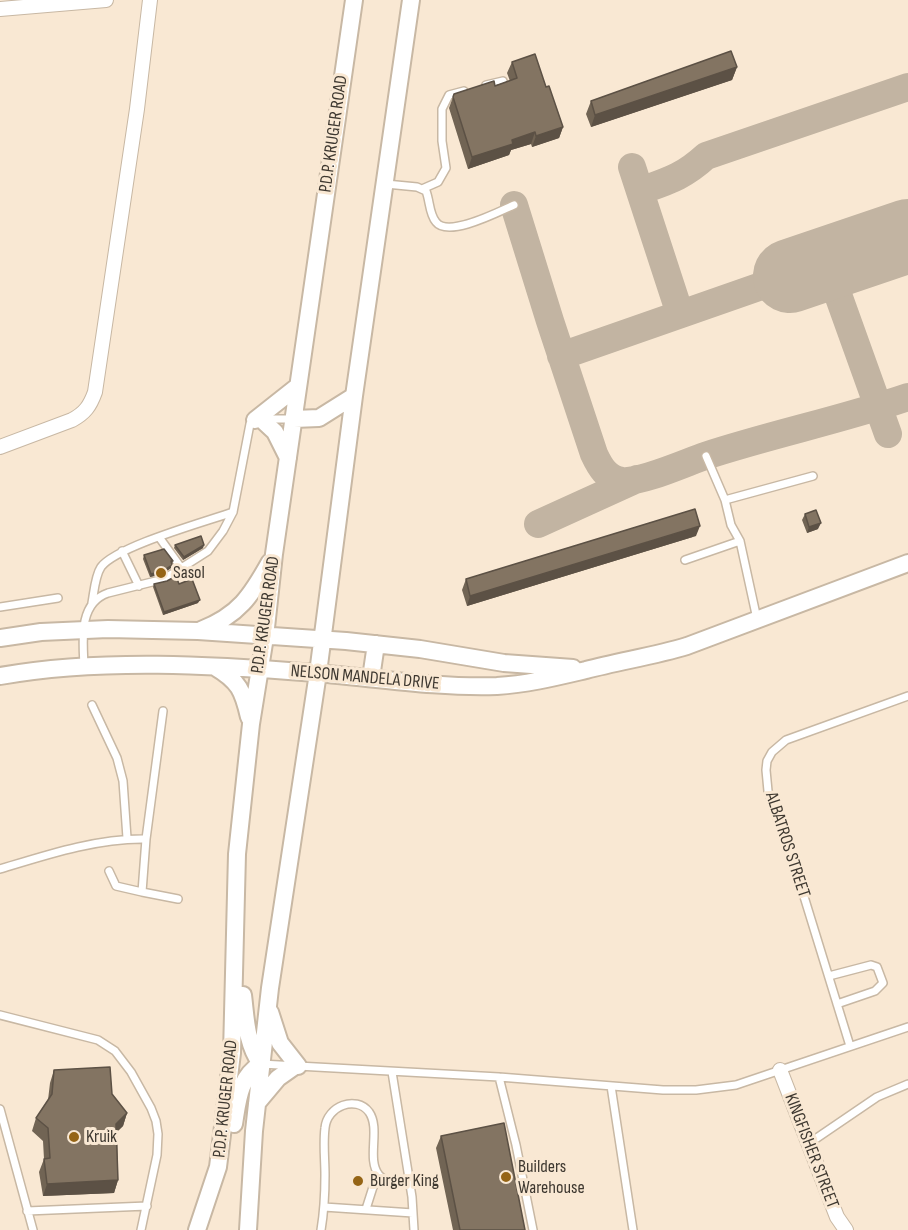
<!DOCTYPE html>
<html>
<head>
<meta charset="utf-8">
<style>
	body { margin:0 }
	canvas { display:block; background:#f9e8d3 }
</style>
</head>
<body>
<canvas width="908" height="1230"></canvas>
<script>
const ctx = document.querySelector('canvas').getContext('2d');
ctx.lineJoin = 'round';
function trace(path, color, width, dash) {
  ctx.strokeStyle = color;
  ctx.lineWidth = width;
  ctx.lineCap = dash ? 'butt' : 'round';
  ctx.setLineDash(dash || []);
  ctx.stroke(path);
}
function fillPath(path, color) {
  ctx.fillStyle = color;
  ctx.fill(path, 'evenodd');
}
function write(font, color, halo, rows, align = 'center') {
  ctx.font = font + ' "Sofia Sans Condensed",sans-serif';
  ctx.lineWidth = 6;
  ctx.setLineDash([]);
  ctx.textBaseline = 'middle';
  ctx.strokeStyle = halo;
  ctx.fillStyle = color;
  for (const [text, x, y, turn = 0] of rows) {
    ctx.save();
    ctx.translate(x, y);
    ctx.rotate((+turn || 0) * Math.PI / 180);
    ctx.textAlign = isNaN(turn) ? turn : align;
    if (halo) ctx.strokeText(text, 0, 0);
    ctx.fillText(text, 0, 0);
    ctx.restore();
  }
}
trace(new Path2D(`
	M 632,167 L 680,314
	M 640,191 C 668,181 683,177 706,156 L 908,87
	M 514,205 L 550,321 L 594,454 C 600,467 607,479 622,481 C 641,483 685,463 705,456 C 772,434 841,420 908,397
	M 827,264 L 888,434
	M 561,356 L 790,276
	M 538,524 L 637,479`), '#c2b4a2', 28);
trace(new Path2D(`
	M 790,276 L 908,236`), '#c2b4a2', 74);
const service = new Path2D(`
	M 486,85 L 503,81
	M 386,184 L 417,187 L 426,191 C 430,201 429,214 436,222 C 448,238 498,212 514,205
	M 422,189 L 438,182 L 446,168 L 442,141 L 442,109 L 449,95 L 464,91
	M 265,419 L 293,419
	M 706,456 L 725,500 L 731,525 L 740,541 L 757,619
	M 725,500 L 813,476
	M 159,537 L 182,569
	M 122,551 L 139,586
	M 685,560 L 740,541
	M 92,603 C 94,592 95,576 101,567 C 117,546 205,522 233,512
	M 0,607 L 58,598
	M 84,666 C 83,641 78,603 108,593 L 164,579 L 208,551 L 223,531 L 233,512 L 250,424 L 254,420
	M 92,705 L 117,758 L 123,781 L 127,838
	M 146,839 L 163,711
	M 0,869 C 46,855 97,838 146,839 L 142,892 L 178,899
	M 109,871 L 116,886 L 142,892
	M 829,976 L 871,965 L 877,967 L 883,983 L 875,991 L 837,1004
	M 0,1015 L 98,1040 L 115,1051 L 131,1072 L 151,1108 L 156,1121 L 158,1134 L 157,1155 L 141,1230
	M 850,1046 L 802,890 L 768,791 L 766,770 L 767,761 L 772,752 L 786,740 L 908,696
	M 261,1064 L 499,1077 L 663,1090 L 696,1090 L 736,1085 L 908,1027
	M 392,1072 L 412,1197 L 414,1230
	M 499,1077 L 516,1145 L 533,1230
	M 611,1086 L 633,1230
	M 0,1109 L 33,1230
	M 808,1144 L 877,1097 L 908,1084
	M 324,1207 L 413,1213
	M 366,1209 L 373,1187 L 380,1176
	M 27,1211 L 147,1206
	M 321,1230 C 324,1212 325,1193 325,1175 C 325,1159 323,1144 325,1128 C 327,1106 356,1095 369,1112 C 381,1129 366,1159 379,1175 C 387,1184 399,1182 409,1181`);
const minor = new Path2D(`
	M 0,9 L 106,0
	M 0,447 L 72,420 C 85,413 90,406 95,392 L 137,109 L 150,0
	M 780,1070 L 837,1217 L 846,1230`);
const tertiary = new Path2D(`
	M 261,419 L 275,432 L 288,458
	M 294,419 L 319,418 L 354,396
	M 255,420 L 298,386
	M 201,630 C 239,615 251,596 270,562
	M 0,638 L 41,632 L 108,629 L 198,631 L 346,641 L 420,649 L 504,663 L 573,668
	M 215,667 C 239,681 243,691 249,717
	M 0,676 C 102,658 213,665 316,673 C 376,678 437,688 497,686 C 528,684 556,677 586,670 C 620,661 654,656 687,646 L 908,563
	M 371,678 L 376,644
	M 270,1012 L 280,1043 L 298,1066
	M 257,1103 L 278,1078 L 295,1066
	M 234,1124 C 238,1100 239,1077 261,1064 C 246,1043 246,1019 243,995
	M 197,1230 L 218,1167 L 232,1053 L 237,854 L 251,724 L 265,637 L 274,554 L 354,0
	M 248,1230 L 254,1131 L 270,988 L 318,673 L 354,396 L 411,0`);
trace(service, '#c8b8a4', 10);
trace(minor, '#c8b8a4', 16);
trace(tertiary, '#c8b8a4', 20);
trace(service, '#fff', 7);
trace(minor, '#fff', 14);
trace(tertiary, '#fff', 16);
fillPath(new Path2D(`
	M 512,62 L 546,87 L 563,127 L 559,138 L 532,147 L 531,144 L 511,150 L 509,155 L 468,169 L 449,108 L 453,97 L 510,81 L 507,73 Z
	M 737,67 L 732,80 L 591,127 L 586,114 L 591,101 Z
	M 805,514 L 818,529 L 807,533 L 802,520 Z
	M 696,536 L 467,606 L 462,590 L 466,579 Z
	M 175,545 L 203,548 L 183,560 L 174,548 Z
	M 144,555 L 173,561 L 171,568 L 162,574 L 150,577 L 143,559 Z
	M 154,584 L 179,584 L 198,603 L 163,615 L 153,587 Z
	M 54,1070 L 112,1094 L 127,1113 L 123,1126 L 117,1132 L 118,1180 L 114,1193 L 43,1196 L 39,1172 L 44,1159 L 43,1141 L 32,1131 L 36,1118 L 48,1100 L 50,1083 Z
	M 441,1136 L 525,1230 L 453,1230 L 436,1148 Z`), '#716454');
fillPath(new Path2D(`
	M 737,67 L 732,80 L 591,127 L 595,115 Z
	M 563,127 L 559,138 L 532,147 L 536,136 Z
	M 535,132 L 531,144 L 511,150 L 509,155 L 468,169 L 472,157 L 512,140 Z
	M 821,523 L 818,529 L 807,533 L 809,527 Z
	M 700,526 L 696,536 L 467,606 L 470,596 Z
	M 204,545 L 203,548 L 183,560 L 184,557 Z
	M 172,565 L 171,568 L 162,574 L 150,577 L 151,574 Z
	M 200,600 L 198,603 L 163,615 L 164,612 Z
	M 127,1113 L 123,1126 L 112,1136 L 116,1124 Z
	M 118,1180 L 114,1193 L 43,1196 L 47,1184 Z`), '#5c5145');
const building = new Path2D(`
	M 731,51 L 737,67 L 595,115 L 591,101 Z
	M 535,54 L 546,87 L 549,86 L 563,127 L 536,136 L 535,132 L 512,140 L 513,144 L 472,157 L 453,97 L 454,94 L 494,81 L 495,86 L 517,78 L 512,62 Z
	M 695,509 L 700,526 L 470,596 L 466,579 Z
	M 816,510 L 821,523 L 809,527 L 805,514 Z
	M 201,536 L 204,545 L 184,557 L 175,545 Z
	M 164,549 L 173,561 L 171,561 L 172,565 L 163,571 L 151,574 L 144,555 Z
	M 176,576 L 179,584 L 192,579 L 200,600 L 164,612 L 154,584 L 167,581 Z
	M 110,1067 L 112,1094 L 127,1113 L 116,1124 L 118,1180 L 47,1184 L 44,1159 L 50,1158 L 48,1128 L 36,1118 L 52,1094 L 54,1070 Z
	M 504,1123 L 525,1230 L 460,1230 L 441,1136 Z`);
fillPath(building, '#837462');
trace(building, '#5c5145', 1.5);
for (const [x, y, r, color] of [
	[161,573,6,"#956415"],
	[74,1137,6,"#956415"],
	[506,1177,6,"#956415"],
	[358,1181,6,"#956415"]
]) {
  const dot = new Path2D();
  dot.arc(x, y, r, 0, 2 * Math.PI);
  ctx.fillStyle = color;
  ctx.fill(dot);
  trace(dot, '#f9e8d3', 2);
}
write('18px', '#3e3830', '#f9e8d3', [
	["P.D.P. KRUGER ROAD",334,134,-82],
	["P.D.P. KRUGER ROAD",266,615,-82],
	["NELSON MANDELA DRIVE",365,678,5],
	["ALBATROS STREET",787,845,72],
	["P.D.P. KRUGER ROAD",226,1099,-84],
	["KINGFISHER STREET",811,1151,69]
]);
write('18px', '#3e3830', '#f9e8d3', [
	["Sasol",173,573],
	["Kruik",86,1137],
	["Builders",518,1167],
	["Warehouse",518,1188],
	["Burger King",370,1181]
], 'left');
</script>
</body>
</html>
